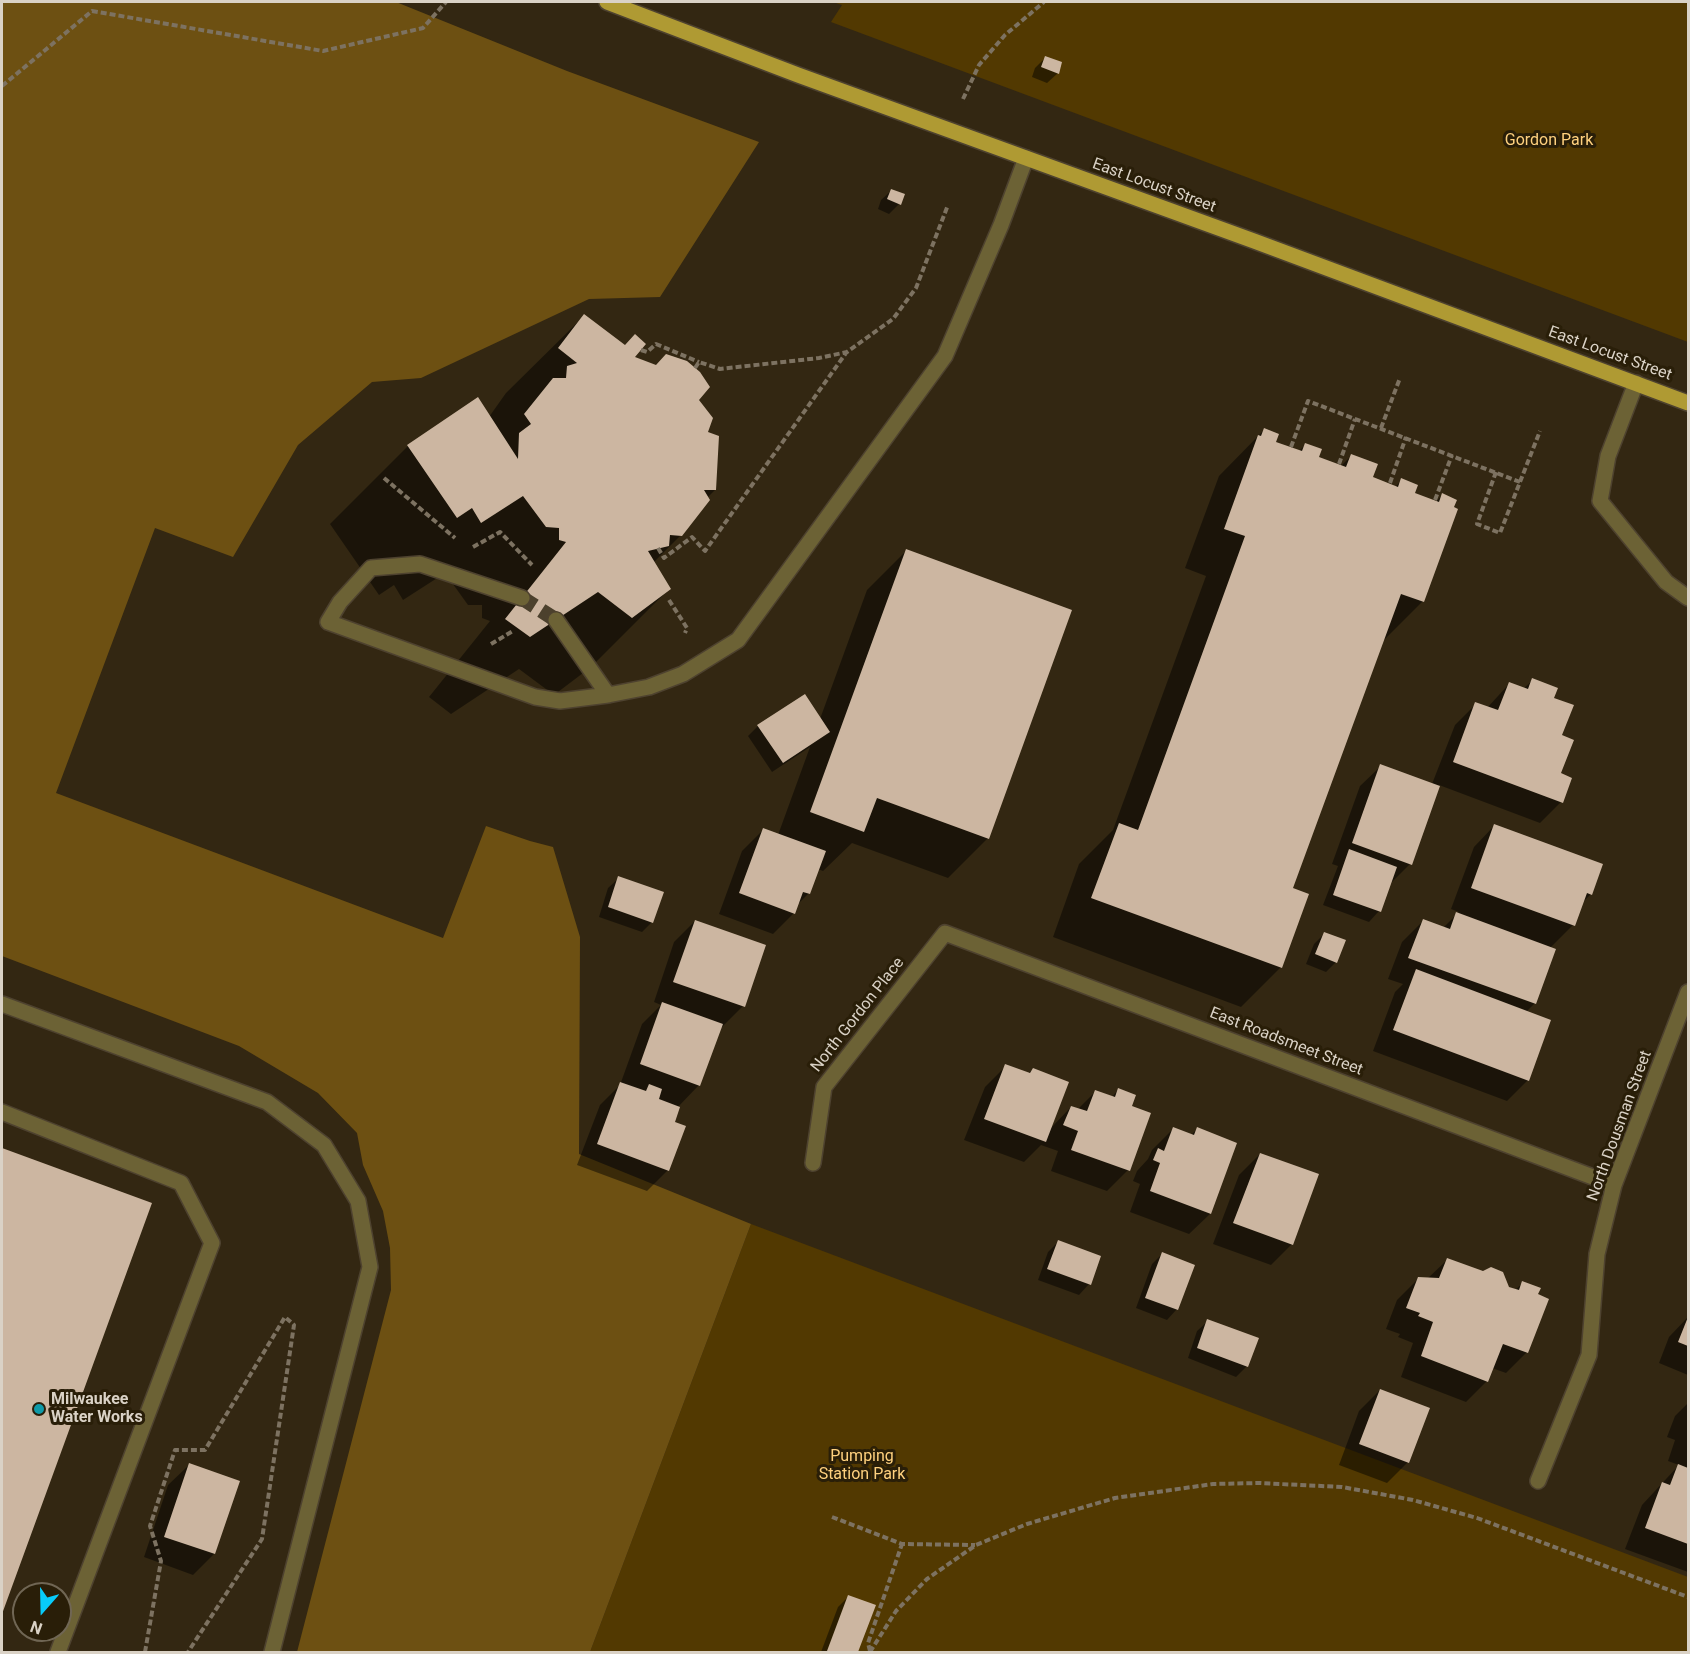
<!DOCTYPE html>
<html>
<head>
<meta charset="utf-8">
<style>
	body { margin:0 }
	#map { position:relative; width:1690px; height:1654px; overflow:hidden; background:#332712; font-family:Roboto,sans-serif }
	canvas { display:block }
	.frame { position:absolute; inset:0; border:3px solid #dad2c6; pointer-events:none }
	.north { position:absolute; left:12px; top:1582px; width:60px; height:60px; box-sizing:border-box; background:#291e08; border:2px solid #706654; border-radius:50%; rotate:200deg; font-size:16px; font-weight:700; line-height:24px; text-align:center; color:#dad2c6 }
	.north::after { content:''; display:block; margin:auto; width:21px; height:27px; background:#08cbfa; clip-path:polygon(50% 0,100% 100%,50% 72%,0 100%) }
</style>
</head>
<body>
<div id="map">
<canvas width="1690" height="1654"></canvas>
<div class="frame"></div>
<div class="north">N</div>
</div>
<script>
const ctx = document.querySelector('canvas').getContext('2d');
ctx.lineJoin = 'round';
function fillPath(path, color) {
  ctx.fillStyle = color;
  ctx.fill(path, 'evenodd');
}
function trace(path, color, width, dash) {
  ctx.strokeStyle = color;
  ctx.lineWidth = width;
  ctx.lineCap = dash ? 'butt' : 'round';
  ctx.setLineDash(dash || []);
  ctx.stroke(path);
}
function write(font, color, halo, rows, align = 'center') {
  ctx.font = font + ' Roboto,sans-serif';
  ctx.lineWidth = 6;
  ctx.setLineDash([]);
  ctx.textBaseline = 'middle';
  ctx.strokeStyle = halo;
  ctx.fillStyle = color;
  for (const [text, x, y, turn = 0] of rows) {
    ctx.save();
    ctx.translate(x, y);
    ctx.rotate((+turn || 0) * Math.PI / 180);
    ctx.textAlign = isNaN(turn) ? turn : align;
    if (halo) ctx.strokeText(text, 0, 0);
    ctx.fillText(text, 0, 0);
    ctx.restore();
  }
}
fillPath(new Path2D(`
	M 833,2 L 1688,2 L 1688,342 L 831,22 L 842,5 Z
	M 751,1224 L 1688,1577 L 1688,1652 L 590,1652 Z`), '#523901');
fillPath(new Path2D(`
	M 2,2 L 396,2 L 567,71 L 759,142 L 660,297 L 589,299 L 421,378 L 372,382 L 298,445 L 233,557 L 155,528 L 56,793 L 443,938 L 486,826 L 530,841 L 553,847 L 580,937 L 579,1154 L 751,1224 L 590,1652 L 297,1652 L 391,1290 L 390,1248 L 383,1211 L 363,1165 L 357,1133 L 318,1093 L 239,1046 L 2,956 Z`), '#6d5012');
fillPath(new Path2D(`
	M 1046,57 L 1058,73 L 1047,83 L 1032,77 L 1035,68 Z
	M 892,190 L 899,204 L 889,214 L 878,209 L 881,200 Z
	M 584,316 L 633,357 L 698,400 L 706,433 L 715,490 L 707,498 L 681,535 L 653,563 L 669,589 L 591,667 L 554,695 L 519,669 L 451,714 L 429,697 L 490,621 L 482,618 L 482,605 L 468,605 L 445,573 L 403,600 L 394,585 L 379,595 L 330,524 L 408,446 L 489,417 L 506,393 Z
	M 1264,430 L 1274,442 L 1299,451 L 1305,445 L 1317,458 L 1340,467 L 1351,456 L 1371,478 L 1395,487 L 1402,480 L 1413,494 L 1436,502 L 1442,495 L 1423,601 L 1383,641 L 1291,889 L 1281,967 L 1241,1007 L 1053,937 L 1079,864 L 1113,830 L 1206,576 L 1185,568 L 1219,476 Z
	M 906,551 L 988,838 L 948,878 L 852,843 L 823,871 L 818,869 L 809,893 L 797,905 L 794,913 L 773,934 L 719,914 L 742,851 L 763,830 L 778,835 L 810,747 L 772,772 L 748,736 L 758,726 L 820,719 L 867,590 Z
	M 1533,680 L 1552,699 L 1560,736 L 1561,802 L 1540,823 L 1439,785 L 1410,864 L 1389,885 L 1379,911 L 1369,922 L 1323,905 L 1338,866 L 1332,864 L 1360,786 L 1381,766 L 1432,784 L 1455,725 L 1476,704 L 1487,708 L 1509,684 L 1523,689 Z
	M 1494,826 L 1591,894 L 1581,904 L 1573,925 L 1550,948 L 1535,1003 L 1526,1012 L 1528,1080 L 1507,1101 L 1373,1051 L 1395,992 L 1403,984 L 1388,979 L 1402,942 L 1423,921 L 1443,928 L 1459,912 L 1451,909 L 1474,847 Z
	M 619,878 L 652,922 L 642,932 L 599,917 L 608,888 Z
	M 695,921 L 743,1006 L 722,1027 L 721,1026 L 699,1085 L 677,1108 L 673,1123 L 684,1127 L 668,1170 L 647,1191 L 577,1165 L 600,1105 L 620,1085 L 642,1024 L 661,1005 L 654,1002 L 674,942 Z
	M 1324,934 L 1336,962 L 1326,972 L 1306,964 L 1314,944 Z
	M 1006,1066 L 1028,1074 L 1033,1069 L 1050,1129 L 1071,1107 L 1077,1110 L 1095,1092 L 1111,1098 L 1118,1090 L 1130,1107 L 1128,1170 L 1107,1191 L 1051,1171 L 1058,1151 L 1041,1145 L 1024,1162 L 964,1140 L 985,1087 Z
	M 1173,1129 L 1191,1135 L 1197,1129 L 1210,1214 L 1189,1234 L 1130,1212 L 1140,1184 L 1133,1181 L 1137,1171 L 1148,1159 L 1152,1150 Z
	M 2,1149 L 150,1204 L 2,1610 Z
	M 1260,1154 L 1292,1244 L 1271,1265 L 1213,1244 L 1239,1175 Z
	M 1058,1242 L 1089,1284 L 1079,1295 L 1038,1280 L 1048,1252 Z
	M 1162,1254 L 1177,1309 L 1167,1320 L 1136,1308 L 1152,1264 Z
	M 1447,1260 L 1515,1290 L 1523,1283 L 1527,1352 L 1506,1373 L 1492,1368 L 1487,1381 L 1466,1402 L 1401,1377 L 1413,1343 L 1398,1337 L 1400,1334 L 1386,1329 L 1397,1300 L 1418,1279 L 1427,1279 Z
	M 1688,1317 L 1688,1375 L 1659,1363 L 1669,1337 Z
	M 1208,1321 L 1257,1339 L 1246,1367 L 1236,1377 L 1188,1358 L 1197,1331 Z
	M 1380,1390 L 1408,1462 L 1387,1483 L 1339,1465 L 1359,1411 Z
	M 1688,1403 L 1688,1572 L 1625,1549 L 1642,1505 L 1679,1465 L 1668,1461 L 1675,1440 L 1667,1437 L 1675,1416 Z
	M 189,1465 L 238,1482 L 214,1554 L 193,1575 L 144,1557 L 168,1485 Z
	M 848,1597 L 874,1606 L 857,1652 L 821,1652 L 838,1607 Z`), '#0007');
fillPath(new Path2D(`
	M 1045,56 L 1062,62 L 1059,74 L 1041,67 Z
	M 891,189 L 905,194 L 901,205 L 887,199 Z
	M 584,314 L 625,345 L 635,334 L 646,344 L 635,357 L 656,365 L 666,354 L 687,361 L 700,372 L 710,387 L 699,400 L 713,418 L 708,432 L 719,436 L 716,490 L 704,490 L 710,500 L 682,536 L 670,535 L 669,546 L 648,551 L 671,589 L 632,618 L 598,592 L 530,637 L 505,619 L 566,542 L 559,540 L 559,528 L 546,527 L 523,496 L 481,523 L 472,508 L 457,518 L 407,445 L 478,397 L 518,459 L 519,433 L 531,424 L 524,414 L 553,378 L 566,378 L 567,366 L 577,363 L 558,348 Z
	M 1264,428 L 1279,434 L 1276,442 L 1302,451 L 1305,443 L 1322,449 L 1319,457 L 1346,467 L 1351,454 L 1378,464 L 1373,477 L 1398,487 L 1401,478 L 1418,485 L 1415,493 L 1439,502 L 1442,493 L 1457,500 L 1454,507 L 1458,509 L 1424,602 L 1401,594 L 1293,888 L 1309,894 L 1282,968 L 1091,898 L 1119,823 L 1138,830 L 1245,536 L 1224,529 L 1258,435 L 1261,436 Z
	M 906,549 L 1072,610 L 989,839 L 877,798 L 864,832 L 810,812 Z
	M 1532,678 L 1558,688 L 1554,698 L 1574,705 L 1562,735 L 1574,740 L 1561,773 L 1572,778 L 1563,803 L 1453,762 L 1475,702 L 1498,710 L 1509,682 L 1528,689 Z
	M 805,694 L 830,732 L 783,763 L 757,725 Z
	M 1380,764 L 1440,786 L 1412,865 L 1352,843 Z
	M 1494,824 L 1603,864 L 1592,895 L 1587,893 L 1575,926 L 1471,888 Z
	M 763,828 L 826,851 L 810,894 L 803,892 L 795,914 L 739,893 Z
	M 1349,849 L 1397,867 L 1381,912 L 1333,895 Z
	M 618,876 L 664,892 L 653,923 L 608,907 Z
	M 1456,912 L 1556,949 L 1536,1004 L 1408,958 L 1423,919 L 1450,929 Z
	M 695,920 L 766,945 L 745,1007 L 673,982 Z
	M 1324,932 L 1346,940 L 1337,963 L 1315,954 Z
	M 1416,969 L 1551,1020 L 1529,1081 L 1393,1030 Z
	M 662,1002 L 723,1024 L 700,1086 L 640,1064 Z
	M 1005,1064 L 1030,1073 L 1033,1068 L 1069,1082 L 1046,1142 L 984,1119 Z
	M 620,1082 L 646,1091 L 649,1084 L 662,1089 L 659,1099 L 680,1107 L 675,1122 L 686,1126 L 669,1171 L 597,1144 Z
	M 1118,1088 L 1136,1095 L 1132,1106 L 1151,1113 L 1130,1171 L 1071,1150 L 1078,1131 L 1063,1125 L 1071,1106 L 1087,1111 L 1095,1090 L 1115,1097 Z
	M 1173,1127 L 1194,1135 L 1197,1127 L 1237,1143 L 1211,1214 L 1150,1191 L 1160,1163 L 1153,1160 L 1158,1148 L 1164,1151 Z
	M 2,1148 L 152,1203 L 2,1614 Z
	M 1260,1153 L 1319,1174 L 1293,1245 L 1233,1223 Z
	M 1058,1240 L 1101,1256 L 1091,1285 L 1047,1269 Z
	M 1162,1252 L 1195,1265 L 1178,1310 L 1145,1298 Z
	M 1447,1258 L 1483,1271 L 1491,1267 L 1503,1272 L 1509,1287 L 1519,1290 L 1522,1281 L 1541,1288 L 1538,1294 L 1549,1299 L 1528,1353 L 1503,1344 L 1488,1382 L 1421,1356 L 1433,1322 L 1418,1316 L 1420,1313 L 1406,1308 L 1418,1277 L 1439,1278 Z
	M 1688,1317 L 1688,1346 L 1678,1342 Z
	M 1207,1319 L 1259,1338 L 1248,1367 L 1197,1348 Z
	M 1380,1389 L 1430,1408 L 1409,1463 L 1359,1444 Z
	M 189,1463 L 240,1481 L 215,1554 L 164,1537 Z
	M 1678,1464 L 1688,1468 L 1688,1544 L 1645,1528 L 1662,1482 L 1670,1485 Z
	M 848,1595 L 876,1605 L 858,1652 L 833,1652 L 827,1651 Z`), '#ccb6a1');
trace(new Path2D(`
	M 522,598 L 556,620`), '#4c412d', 15, [15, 8]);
const minor = new Path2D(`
	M 1636,383 L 1608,456 L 1600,501 L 1666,582 L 1688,598
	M 522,598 L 420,564 L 371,568 L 340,602 L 328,622 L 535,697 L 560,701 L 608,695 L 649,687 L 683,674 L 738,640 L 945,356 L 1001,225 L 1026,158
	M 556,620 L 608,695
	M 2,1004 L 267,1102 L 324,1145 L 358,1201 L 370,1267 L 272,1652
	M 2,1112 L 181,1183 L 212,1243 L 58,1652
	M 813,1163 L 824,1087 L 945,933 L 1614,1185
	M 1538,1481 L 1589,1355 L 1597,1254 L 1614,1185 L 1688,992`);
const major = new Path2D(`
	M 607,2 L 798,75 L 1254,241 L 1688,403`);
trace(minor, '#4e422f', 18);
trace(major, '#4e422f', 18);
trace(new Path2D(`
	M 2,86 L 92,11 L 323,51 L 423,28 L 446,2
	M 963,99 L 979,65 L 1005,35 L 1044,2
	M 641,350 L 647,352 L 656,344 L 699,362
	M 695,368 L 699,362 L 720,369 L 819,358 L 847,352 L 893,319 L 916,288 L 948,205
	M 1381,428 L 1400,378
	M 1291,447 L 1308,401 L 1520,482
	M 1339,464 L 1355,419
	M 1496,472 L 1477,524 L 1500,533 L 1540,431
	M 384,478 L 455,538
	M 1390,483 L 1406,437
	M 1435,500 L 1452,455
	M 473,547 L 500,532 L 532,565
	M 658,548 L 664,558 L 692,537 L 705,551 L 846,353
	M 669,600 L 687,628 L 685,633
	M 491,644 L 513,631
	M 832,1517 L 902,1544 L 975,1545
	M 870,1651 L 868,1643 L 902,1544
	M 145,1652 L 161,1561 L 150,1526 L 175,1450 L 205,1450 L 285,1317 L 294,1325 L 262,1539 L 188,1652
	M 870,1652 L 896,1611 L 927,1579 L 976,1545 L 1027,1524 L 1115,1498 L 1213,1484 L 1259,1483 L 1342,1487 L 1413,1500 L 1477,1518 L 1688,1597`), '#7d7261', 4, [6, 3]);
trace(minor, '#6c6235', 15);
trace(major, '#af9a33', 15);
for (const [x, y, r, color] of [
	[39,1409,6,"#0f9aa8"]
]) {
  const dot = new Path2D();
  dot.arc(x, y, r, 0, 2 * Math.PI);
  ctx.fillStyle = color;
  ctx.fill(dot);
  trace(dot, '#291e08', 2);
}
write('16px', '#ffd17e', '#291e08', [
	["Gordon Park",1549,141],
	["Pumping",862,1457],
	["Station Park",862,1475]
]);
write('16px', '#dad2c6', '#291e08', [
	["East Locust Street",1154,186,20],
	["East Locust Street",1610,354,20],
	["North Gordon Place",858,1015,-52],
	["East Roadsmeet Street",1286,1042,21],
	["North Dousman Street",1620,1126,-70]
]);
write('bold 16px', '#dad2c6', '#291e08', [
	["Milwaukee",51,1400],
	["Water Works",51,1418]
], 'left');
</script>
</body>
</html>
